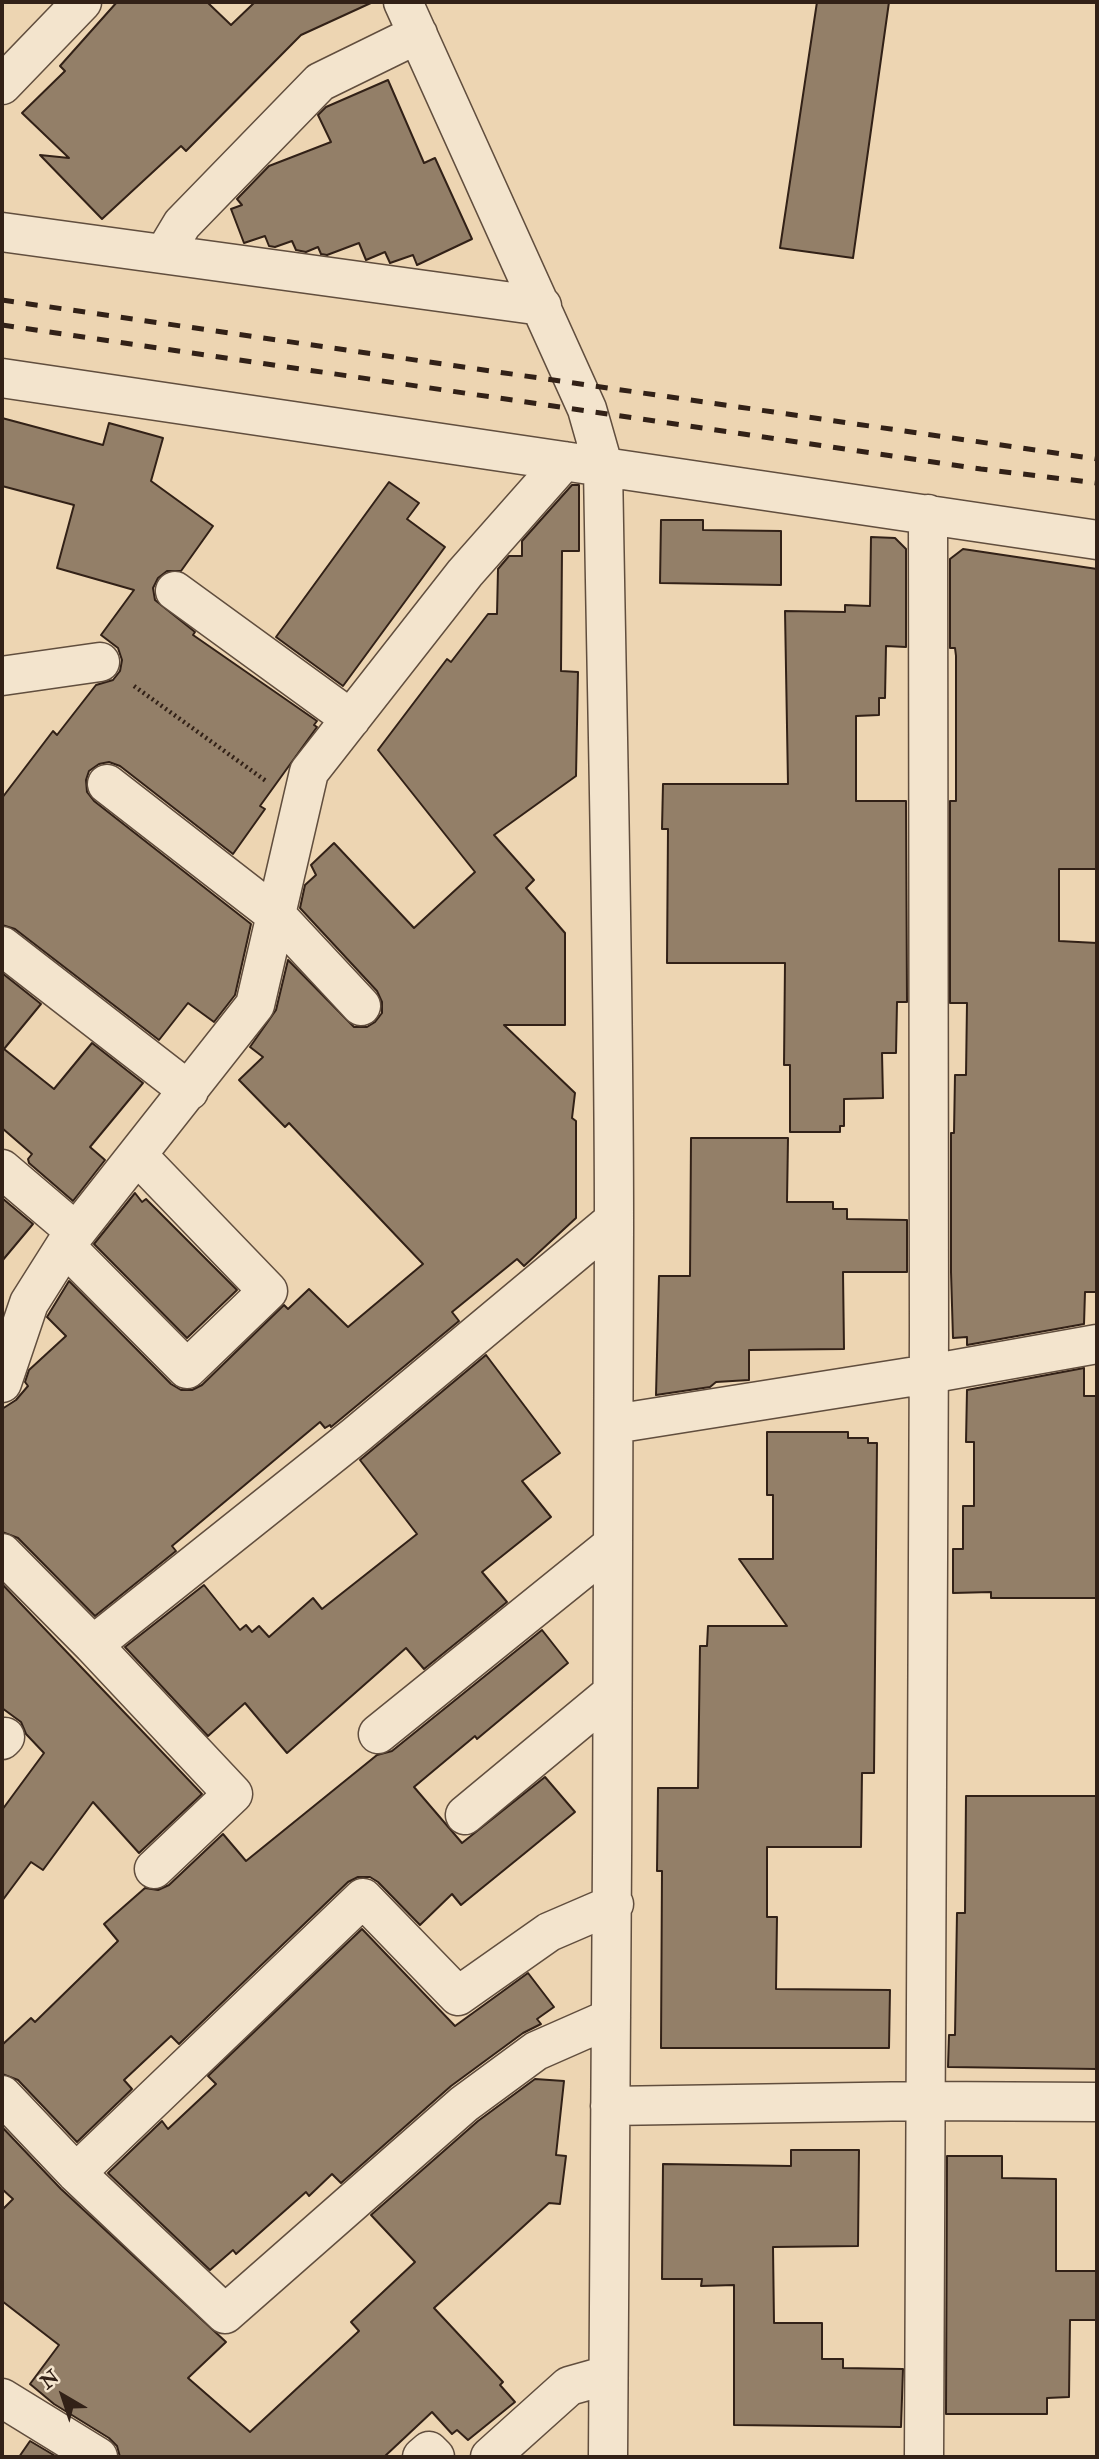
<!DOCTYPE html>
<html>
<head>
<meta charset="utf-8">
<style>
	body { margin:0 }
	#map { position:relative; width:1099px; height:2459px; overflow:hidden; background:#edd5b2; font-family:"IM FELL Double Pica",serif }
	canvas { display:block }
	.frame { position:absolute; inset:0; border:4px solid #322117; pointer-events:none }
	.north { position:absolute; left:28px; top:2361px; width:70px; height:70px; -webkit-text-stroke:5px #f3e4cd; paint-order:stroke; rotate:321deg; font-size:19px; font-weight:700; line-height:28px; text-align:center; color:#322117 }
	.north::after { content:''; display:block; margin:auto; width:24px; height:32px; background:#322117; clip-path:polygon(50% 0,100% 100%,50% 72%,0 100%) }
</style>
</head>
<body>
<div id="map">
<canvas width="1099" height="2459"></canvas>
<div class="frame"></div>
<div class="north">N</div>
</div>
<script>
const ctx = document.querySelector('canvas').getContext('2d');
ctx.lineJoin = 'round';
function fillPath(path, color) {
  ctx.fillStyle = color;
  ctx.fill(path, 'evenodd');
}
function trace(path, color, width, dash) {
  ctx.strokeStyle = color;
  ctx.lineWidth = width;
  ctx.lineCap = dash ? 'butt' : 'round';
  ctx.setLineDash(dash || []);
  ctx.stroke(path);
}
const building = new Path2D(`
	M 117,2 L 207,2 L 231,25 L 255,2 L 373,2 L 301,35 L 186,151 L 181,146 L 102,219 L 40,155 L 69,158 L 22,113 L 65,71 L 60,66 Z
	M 817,2 L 889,2 L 853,258 L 780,248 Z
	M 388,80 L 424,163 L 435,158 L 472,239 L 417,265 L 413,255 L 390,263 L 385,252 L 366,260 L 359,243 L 327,255 L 321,254 L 318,247 L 306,252 L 296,250 L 292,241 L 275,247 L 269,246 L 265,236 L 244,243 L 231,209 L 242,205 L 237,199 L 269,166 L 331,142 L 318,115 L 326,107 Z
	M 2,418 L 103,445 L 109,423 L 163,438 L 151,481 L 213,526 L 181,571 L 167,571 L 158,578 L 153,588 L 155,600 L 195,632 L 193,635 L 317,721 L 314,725 L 317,727 L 260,806 L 265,809 L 233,854 L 120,766 L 109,762 L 99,764 L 89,771 L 86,780 L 87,792 L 94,801 L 251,924 L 235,995 L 214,1022 L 188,1003 L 159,1040 L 15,929 L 2,925 L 2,798 L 53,731 L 57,735 L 96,685 L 113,680 L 120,671 L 122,660 L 118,648 L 101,635 L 134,590 L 57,568 L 74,505 L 2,486 Z
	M 389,482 L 419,503 L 407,519 L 445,547 L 343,686 L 276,637 Z
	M 572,485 L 579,485 L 579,551 L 562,551 L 561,671 L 578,672 L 576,776 L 494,835 L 534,880 L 526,888 L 565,933 L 565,1025 L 504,1025 L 575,1093 L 572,1118 L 576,1121 L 576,1218 L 524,1266 L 517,1259 L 452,1312 L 459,1321 L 331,1427 L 330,1425 L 325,1428 L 320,1422 L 172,1546 L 176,1551 L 95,1616 L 18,1538 L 2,1532 L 2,1409 L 16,1400 L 28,1386 L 25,1382 L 29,1370 L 66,1336 L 47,1317 L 69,1281 L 171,1384 L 181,1390 L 192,1390 L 202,1385 L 284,1305 L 288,1309 L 309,1289 L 348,1327 L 423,1264 L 289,1123 L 285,1127 L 239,1080 L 263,1057 L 250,1047 L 276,1010 L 288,960 L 354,1027 L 367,1027 L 375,1022 L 382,1013 L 382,1002 L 377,991 L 300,908 L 305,885 L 316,875 L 311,865 L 334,843 L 414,928 L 475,872 L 378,750 L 447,659 L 451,662 L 488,614 L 497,614 L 498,569 L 509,556 L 522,556 L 522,541 Z
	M 661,520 L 703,520 L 703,530 L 781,531 L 781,585 L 660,583 Z
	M 871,537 L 895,538 L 906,549 L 906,647 L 886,646 L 885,698 L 879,698 L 879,715 L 856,716 L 856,801 L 906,801 L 907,1002 L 897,1002 L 896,1053 L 882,1053 L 883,1098 L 844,1099 L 844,1126 L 840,1126 L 840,1132 L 790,1132 L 790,1065 L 784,1065 L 785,963 L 667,963 L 668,829 L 662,829 L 663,784 L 788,784 L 785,611 L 845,612 L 845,605 L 870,606 Z
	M 963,549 L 1097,569 L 1097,869 L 1059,869 L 1059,941 L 1097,943 L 1097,1292 L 1085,1292 L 1084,1324 L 967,1345 L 967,1337 L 953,1338 L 951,1272 L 951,1133 L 954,1133 L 955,1075 L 966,1075 L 967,1003 L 950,1003 L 950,801 L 956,801 L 956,656 L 955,648 L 950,648 L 950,559 Z
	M 2,973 L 41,1004 L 4,1049 L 54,1089 L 92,1043 L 143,1083 L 90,1147 L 105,1160 L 73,1201 L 29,1163 L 28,1159 L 32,1154 L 2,1128 Z
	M 691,1138 L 788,1138 L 787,1202 L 833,1202 L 833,1209 L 847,1209 L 847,1219 L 907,1220 L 907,1272 L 843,1272 L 844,1349 L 749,1350 L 749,1380 L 716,1382 L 710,1387 L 656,1395 L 659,1276 L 690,1276 Z
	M 135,1193 L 142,1202 L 146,1199 L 237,1290 L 187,1338 L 94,1244 Z
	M 2,1198 L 33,1224 L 2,1261 Z
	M 486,1355 L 560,1453 L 522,1481 L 551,1517 L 482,1572 L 507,1602 L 424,1669 L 406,1648 L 287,1753 L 245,1703 L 208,1736 L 125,1647 L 204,1585 L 240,1630 L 246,1625 L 252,1632 L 259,1626 L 269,1637 L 313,1598 L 322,1609 L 417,1534 L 360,1460 Z
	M 1084,1368 L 1084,1396 L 1097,1396 L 1097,1598 L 991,1598 L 991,1592 L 953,1593 L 953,1549 L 963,1549 L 963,1506 L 974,1506 L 974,1442 L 966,1442 L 967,1390 Z
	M 767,1432 L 848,1432 L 848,1438 L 868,1438 L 868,1443 L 877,1443 L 874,1773 L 862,1773 L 861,1847 L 767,1847 L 767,1917 L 777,1917 L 776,1989 L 890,1990 L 889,2048 L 661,2048 L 662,1871 L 657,1871 L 658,1788 L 698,1788 L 700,1646 L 707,1646 L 708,1626 L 787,1626 L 739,1559 L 773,1559 L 773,1495 L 767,1495 Z
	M 2,1584 L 202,1794 L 139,1853 L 93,1802 L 43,1870 L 31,1862 L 2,1901 L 2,1810 L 44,1753 L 26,1734 L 21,1722 L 2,1708 Z
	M 542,1630 L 568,1663 L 477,1739 L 475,1736 L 414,1787 L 462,1843 L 545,1777 L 575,1812 L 525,1853 L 461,1905 L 452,1894 L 420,1925 L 378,1882 L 370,1877 L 358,1877 L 348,1882 L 179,2044 L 171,2036 L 124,2080 L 132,2089 L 77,2142 L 18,2080 L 2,2074 L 2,2045 L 31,2018 L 35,2022 L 118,1941 L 104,1924 L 145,1888 L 158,1890 L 169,1885 L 223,1834 L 246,1861 L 377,1755 L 392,1751 Z
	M 966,1796 L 1097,1796 L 1097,2069 L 948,2067 L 949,2035 L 955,2035 L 957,1913 L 965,1913 Z
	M 362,1929 L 455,2026 L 528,1973 L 554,2007 L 537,2019 L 541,2024 L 523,2033 L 451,2086 L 341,2183 L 332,2174 L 309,2196 L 306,2192 L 236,2254 L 233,2250 L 210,2270 L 108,2173 L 162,2121 L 168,2129 L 216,2084 L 208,2076 Z
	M 535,2079 L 564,2081 L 556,2155 L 566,2156 L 560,2204 L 549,2203 L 434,2308 L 503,2382 L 500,2385 L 515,2402 L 468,2440 L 457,2430 L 452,2434 L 432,2412 L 384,2457 L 120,2457 L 117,2446 L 109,2438 L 54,2404 L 30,2384 L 59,2345 L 2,2301 L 2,2210 L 13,2199 L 2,2189 L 2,2127 L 61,2189 L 226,2342 L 188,2378 L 250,2432 L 359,2331 L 351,2322 L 415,2262 L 371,2215 L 478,2121 Z
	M 791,2150 L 859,2150 L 858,2246 L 773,2247 L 774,2323 L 822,2323 L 822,2359 L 843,2359 L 843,2368 L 903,2369 L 901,2427 L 734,2425 L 734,2285 L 701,2286 L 702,2279 L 662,2279 L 663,2164 L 791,2166 Z
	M 947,2156 L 1002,2156 L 1002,2178 L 1056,2179 L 1056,2271 L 1097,2271 L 1097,2320 L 1070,2320 L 1069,2397 L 1047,2398 L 1047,2414 L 946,2414 Z
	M 30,2441 L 57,2457 L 19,2457 Z`);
fillPath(building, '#937f68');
trace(building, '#322117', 2);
const minor = new Path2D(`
	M 403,2 L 587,409 L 603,465 C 607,718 614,972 614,1226 C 615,1636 610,2047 608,2457
	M 2,85 L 82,2
	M 2,232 L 542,306
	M 164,254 L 182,224 L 320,82 L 418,34
	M 2,378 L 1097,540
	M 175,591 L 351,719
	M 2,676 L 100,662
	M 107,784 L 277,916 L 361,1006
	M 2,946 L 189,1091
	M 2,1169 L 76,1232
	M 65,1246 L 187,1369 L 268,1291 L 138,1156
	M 2,1383 L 29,1303 L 65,1246 L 255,1005 L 309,772 L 465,573 L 564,461
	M 614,1424 L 929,1374 L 1097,1344
	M 2,1553 L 93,1645 L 233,1794 L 154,1869
	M 93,1645 L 355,1436 L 614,1220
	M 378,1734 L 611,1546
	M 2,1740 L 5,1737
	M 465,1815 L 612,1693
	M 2,2095 L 76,2173 L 225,2314 L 464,2104 L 536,2051 L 611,2018
	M 610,2106 L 923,2101 L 1097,2102
	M 76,2173 L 363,1898 L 458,1996 L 549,1932 L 614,1904
	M 2,2398 L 98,2457
	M 422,2457 L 429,2451 L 435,2457
	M 490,2457 L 569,2386 L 608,2375
	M 924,2457 L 929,1333 L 928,514`);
trace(minor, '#614e3e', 41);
trace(new Path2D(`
	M 134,686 L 266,781`), '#322117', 4.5, [2, 3.5]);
trace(minor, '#f3e4cd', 38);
trace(new Path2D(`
	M 2,300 L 1097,459
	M 2,325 L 981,469 L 1097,483`), '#322117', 5, [12, 12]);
</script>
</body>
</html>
